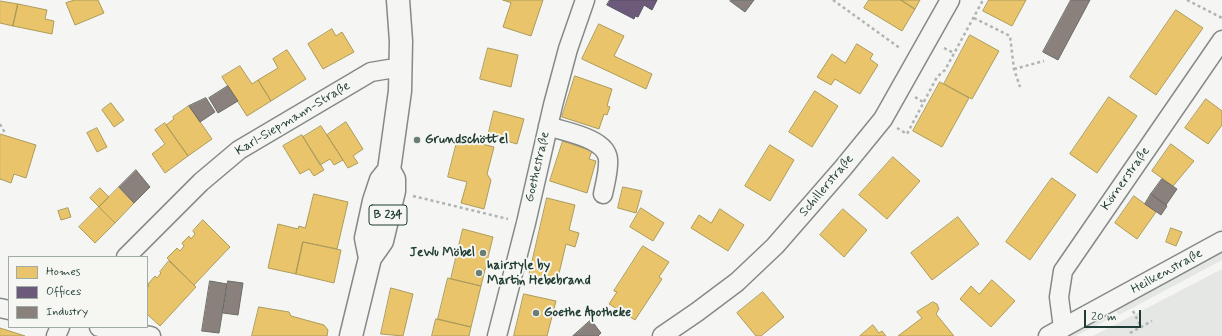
<!DOCTYPE html>
<html>
<head>
<meta charset="utf-8">
<style>
	body { margin:0 }
	#map { position:relative; width:1222px; height:336px; overflow:hidden; background:#f5f5f3; font-family:Mynerve,sans-serif }
	canvas { display:block }
	.legend { position:absolute; left:8px; top:256px; width:140px; height:72px; box-sizing:border-box; background:#f6f6f2; border:1px solid #a0aca6; margin:0; padding:5px 7px; list-style:none; font-size:12px; color:#1f3d34 }
	.legend li { display:flex; align-items:center; gap:8px; height:20px }
	.legend b { width:20px; border:1px solid #a0aca6 }
	.scale { position:absolute; left:1084px; top:310px; width:57px; height:18px; box-sizing:border-box; border:2px solid #1f3d34; border-top:0; padding-left:5px; font-size:12px; line-height:14px; white-space:nowrap; color:#1f3d34; -webkit-text-stroke:3px #f6f6f2; paint-order:stroke }
</style>
</head>
<body>
<div id="map">
<canvas width="1222" height="336"></canvas>
<ul class="legend">
<li><b style="height:11px;background:#e9c46a"></b>Homes</li>
<li><b style="height:11px;background:#6d597a"></b>Offices</li>
<li><b style="height:11px;background:#8a817c"></b>Industry</li>
</ul>
<div class="scale">20 m</div>
</div>
<script>
const ctx = document.querySelector('canvas').getContext('2d');
ctx.lineJoin = 'round';
function fillPath(path, color) {
  ctx.fillStyle = color;
  ctx.fill(path, 'evenodd');
}
function trace(path, color, width, dash) {
  ctx.strokeStyle = color;
  ctx.lineWidth = width;
  ctx.lineCap = dash ? 'butt' : 'round';
  ctx.setLineDash(dash || []);
  ctx.stroke(path);
}
function write(font, color, halo, rows, align = 'center') {
  ctx.font = font + ' Mynerve,sans-serif';
  ctx.lineWidth = 4;
  ctx.setLineDash([]);
  ctx.textBaseline = 'middle';
  ctx.strokeStyle = halo;
  ctx.fillStyle = color;
  for (const [text, x, y, turn = 0] of rows) {
    ctx.save();
    ctx.translate(x, y);
    ctx.rotate((+turn || 0) * Math.PI / 180);
    ctx.textAlign = isNaN(turn) ? turn : align;
    if (halo) ctx.strokeText(text, 0, 0);
    ctx.fillText(text, 0, 0);
    ctx.restore();
  }
}
fillPath(new Path2D(`
	M 1222,252 L 1222,260 L 1119,315 L 1115,310 Z
	M 1222,269 L 1222,336 L 1093,336 Z
	M 1108,313 L 1111,318 L 1076,336 L 1065,336 Z`), '#e4e7e3');
const homes = new Path2D(`
	M 75,0 L 98,0 L 104,13 L 75,25 L 66,3 Z
	M 503,0 L 543,0 L 531,36 L 503,27 L 511,3 Z
	M 869,0 L 901,0 L 915,9 L 902,31 L 864,8 Z
	M 901,0 L 920,0 L 915,9 Z
	M 989,0 L 1026,0 L 1012,26 L 983,11 Z
	M 0,1 L 18,4 L 13,26 L 0,23 Z
	M 18,4 L 47,10 L 45,19 L 54,21 L 52,34 L 13,26 Z
	M 1176,10 L 1203,28 L 1156,95 L 1130,77 Z
	M 599,24 L 624,36 L 614,56 L 652,74 L 646,89 L 582,59 Z
	M 332,29 L 336,36 L 342,32 L 354,52 L 323,69 L 308,44 Z
	M 970,35 L 999,51 L 972,99 L 944,84 Z
	M 857,44 L 873,54 L 870,59 L 878,65 L 860,94 L 835,79 L 831,85 L 817,77 L 832,54 L 845,63 Z
	M 488,48 L 518,55 L 511,87 L 480,79 Z
	M 287,50 L 306,79 L 271,101 L 258,80 L 278,68 L 273,59 Z
	M 240,66 L 252,84 L 258,80 L 271,101 L 247,116 L 222,77 Z
	M 575,76 L 612,89 L 607,106 L 610,107 L 607,115 L 604,114 L 599,129 L 562,117 Z
	M 940,82 L 969,98 L 942,147 L 913,131 Z
	M 815,91 L 838,106 L 812,147 L 789,132 Z
	M 1109,97 L 1137,116 L 1097,173 L 1070,154 Z
	M 1206,99 L 1222,111 L 1222,125 L 1208,144 L 1185,128 Z
	M 111,103 L 124,120 L 114,127 L 102,110 Z
	M 189,106 L 212,139 L 188,156 L 166,125 L 174,119 L 173,117 Z
	M 494,111 L 524,119 L 517,144 L 488,136 Z
	M 346,122 L 363,149 L 353,156 L 358,163 L 348,168 L 327,135 Z
	M 165,123 L 188,156 L 165,173 L 152,154 L 165,144 L 155,130 Z
	M 321,126 L 343,160 L 334,165 L 330,159 L 320,165 L 303,137 Z
	M 97,128 L 107,147 L 97,152 L 87,133 Z
	M 0,134 L 36,145 L 26,178 L 14,174 L 11,183 L 0,179 Z
	M 302,135 L 324,170 L 314,176 L 309,169 L 300,174 L 283,146 Z
	M 458,138 L 494,147 L 487,174 L 491,180 L 484,209 L 461,203 L 467,182 L 448,177 Z
	M 563,141 L 592,151 L 589,159 L 596,161 L 587,193 L 550,181 Z
	M 1171,144 L 1194,161 L 1173,186 L 1152,171 Z
	M 770,145 L 794,160 L 770,201 L 745,186 Z
	M 893,157 L 920,181 L 887,219 L 859,195 Z
	M 1052,178 L 1076,195 L 1030,260 L 1006,242 Z
	M 119,187 L 134,203 L 115,223 L 99,207 Z
	M 623,187 L 642,191 L 636,213 L 618,208 Z
	M 100,188 L 109,197 L 99,207 L 90,198 Z
	M 314,194 L 348,202 L 337,249 L 303,242 L 296,274 L 268,268 L 278,224 L 298,229 L 299,226 L 305,228 Z
	M 1134,196 L 1156,212 L 1137,239 L 1115,223 Z
	M 547,198 L 575,205 L 569,230 L 579,233 L 575,247 L 566,244 L 557,282 L 529,276 Z
	M 99,207 L 115,223 L 95,243 L 79,227 Z
	M 68,208 L 71,217 L 61,220 L 58,211 Z
	M 641,208 L 664,223 L 653,241 L 630,227 Z
	M 720,209 L 744,225 L 728,251 L 691,228 L 699,215 L 711,223 Z
	M 843,209 L 867,230 L 844,257 L 820,235 Z
	M 958,217 L 979,244 L 932,280 L 911,253 Z
	M 203,220 L 230,247 L 194,285 L 167,258 L 177,248 L 180,251 L 184,246 L 182,243 L 189,236 L 191,239 L 195,234 L 193,231 Z
	M 1171,228 L 1182,232 L 1176,246 L 1166,242 Z
	M 463,229 L 493,237 L 481,286 L 451,279 Z
	M 303,242 L 341,250 L 334,283 L 296,274 Z
	M 643,246 L 669,262 L 659,277 L 662,279 L 635,320 L 609,304 L 617,292 L 614,291 Z
	M 169,261 L 196,287 L 160,326 L 147,314 L 147,288 L 149,286 L 148,284 L 155,276 L 157,278 L 161,273 L 160,272 Z
	M 448,278 L 481,286 L 471,327 L 438,319 Z
	M 992,280 L 1015,301 L 991,327 L 960,299 L 971,286 L 979,294 Z
	M 391,288 L 413,294 L 403,336 L 381,334 Z
	M 763,292 L 784,317 L 761,336 L 756,336 L 737,313 Z
	M 524,294 L 556,301 L 547,336 L 514,336 Z
	M 933,302 L 937,304 L 939,309 L 936,314 L 954,336 L 898,336 L 922,318 L 917,312 Z
	M 259,307 L 289,312 L 291,316 L 324,325 L 328,330 L 327,336 L 252,336 Z
	M 436,319 L 471,327 L 469,336 L 432,336 Z
	M 873,325 L 879,333 L 882,331 L 886,336 L 860,336 Z
	M 0,328 L 25,336 L 0,336 Z`);
fillPath(homes, '#e9c46a');
trace(homes, '#ac9c5a', 1);
const offices = new Path2D(`
	M 610,0 L 657,0 L 652,10 L 644,5 L 638,17 L 635,16 L 634,19 L 607,5 Z`);
fillPath(offices, '#6d597a');
trace(offices, '#565165', 1);
const industry = new Path2D(`
	M 731,0 L 754,0 L 745,12 L 730,1 Z
	M 1071,0 L 1090,0 L 1058,60 L 1043,52 Z
	M 228,86 L 238,101 L 218,113 L 209,98 Z
	M 206,98 L 215,112 L 200,122 L 189,106 Z
	M 136,170 L 150,187 L 134,203 L 119,187 Z
	M 1162,179 L 1177,189 L 1166,205 L 1151,194 Z
	M 1151,194 L 1167,206 L 1161,215 L 1145,204 Z
	M 210,281 L 227,284 L 219,333 L 202,331 Z
	M 228,281 L 243,283 L 238,315 L 223,313 Z
	M 591,320 L 601,333 L 598,336 L 573,336 Z`);
fillPath(industry, '#8a817c');
trace(industry, '#6a6d66', 1);
const minor = new Path2D(`
	M 548,126 C 565,132 606,138 608,159 C 609,171 605,183 603,194
	M 126,257 L 201,182 L 239,150 L 371,72 L 389,69 L 401,70
	M 0,308 L 9,310
	M 99,327 L 151,336
	M 1063,328 L 1059,297 L 1063,271 L 1222,40
	M 56,336 L 60,327
	M 497,336 L 526,223 L 553,105 L 568,49 L 585,0
	M 662,336 L 697,312 L 737,282 L 775,246 L 843,168 L 883,119 L 950,0
	M 1048,336 L 1222,241`);
const major = new Path2D(`
	M 370,258 L 366,238 L 374,201 L 381,180 L 389,170 L 400,91 L 401,41 L 398,0
	M 351,336 L 370,258 L 382,241 L 394,191 L 394,179 L 389,170`);
trace(minor, '#858a88', 21);
trace(major, '#858a88', 25);
trace(new Path2D(`
	M 833,0 L 901,49
	M 1187,0 L 1222,18
	M 974,18 L 1010,36 L 1014,69 L 1020,87
	M 944,48 L 954,53
	M 1014,69 L 1044,61
	M 915,97 L 923,102
	M 0,124 L 5,133
	M 897,128 L 907,134 L 937,77 L 945,70 L 983,0
	M 413,196 L 508,219
	M 1133,311 L 1141,327
	M 1130,333 L 1152,321`), '#b0b4b2', 2.5, [3, 3]);
trace(minor, '#f5f5f3', 18);
trace(major, '#f5f5f3', 22);
for (const [x, y, r, color] of [
	[417,140,4,"#6a7d77"],
	[483,253,4,"#6a7d77"],
	[479,273,4,"#6a7d77"],
	[536,313,4,"#6a7d77"]
]) {
  const dot = new Path2D();
  dot.arc(x, y, r, 0, 2 * Math.PI);
  ctx.fillStyle = color;
  ctx.fill(dot);
  trace(dot, '#f6f6f2', 1.5);
}
for (const [x, y, w] of [
	[388,215,38]
]) {
  const box = new Path2D();
  box.roundRect(x - w / 2, y - 10, w, 20, 3);
  ctx.fillStyle = '#f6f6f2';
  ctx.fill(box);
  trace(box, '#1f3d34', 1);
}
write('bold 12px', '#1f3d34', null, [
	["B 234",388,215]
]);
write('13px', '#1f3d34', '#f6f6f2', [
	["Karl-Siepmann-Straße",293,119,-31],
	["Goethestraße",538,167,-77],
	["Körnerstraße",1126,179,-55],
	["Schillerstraße",827,186,-50],
	["Heilkenstraße",1167,272,-29]
]);
write('bold 13px', '#1f3d34', '#f6f6f2', [
	["Grundschöttel",425,140],
	["JeWu Möbel",475,253,"right"],
	["hairstyle by",487,266],
	["Martin Hebebrand",487,281],
	["Goethe Apotheke",544,313]
], 'left');
</script>
</body>
</html>
